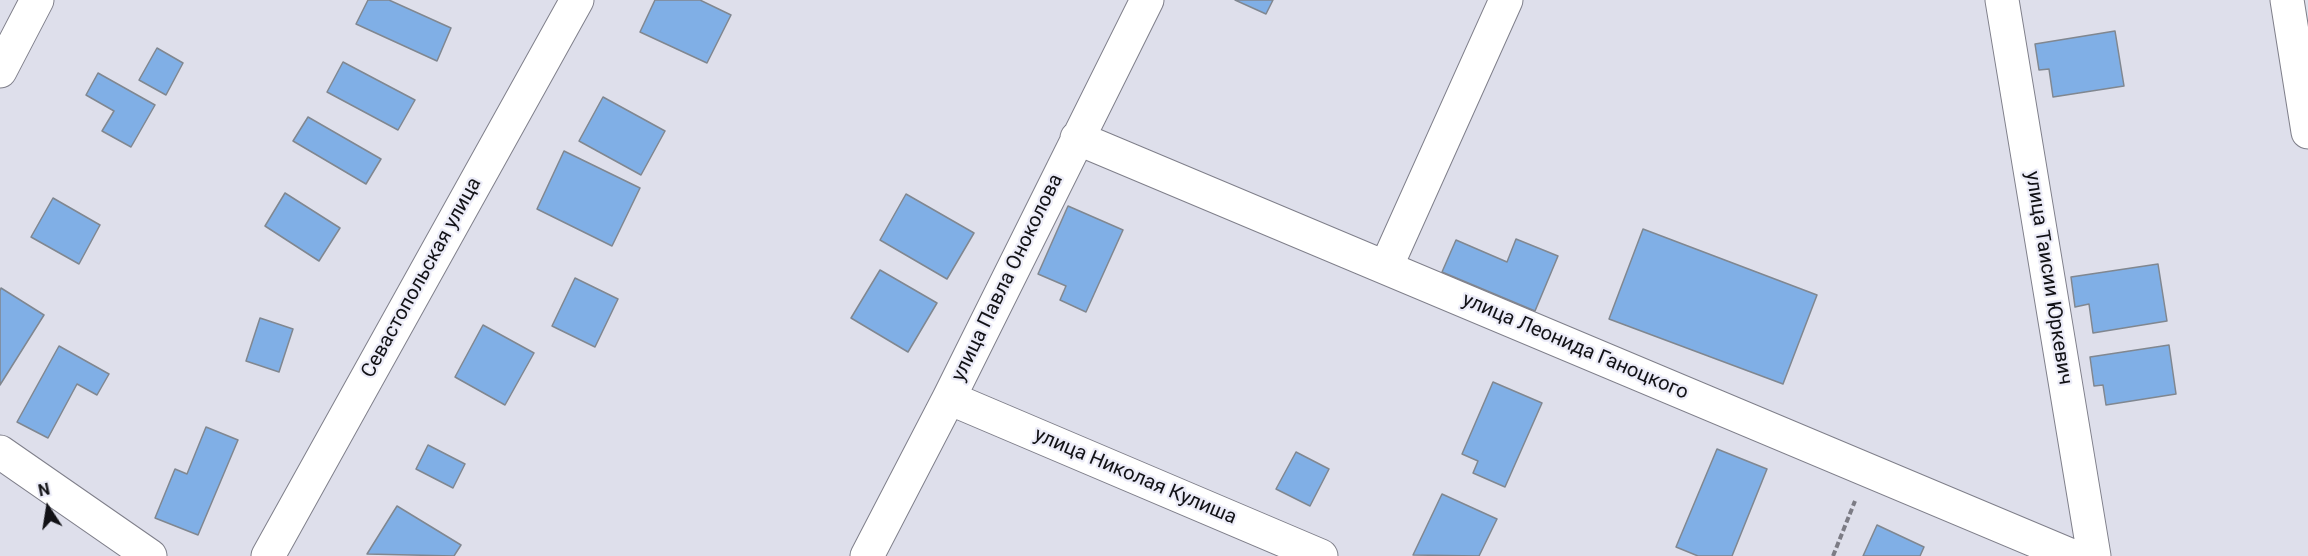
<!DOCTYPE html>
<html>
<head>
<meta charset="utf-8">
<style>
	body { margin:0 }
	#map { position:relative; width:2308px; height:556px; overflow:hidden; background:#dedfeb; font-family:Roboto,sans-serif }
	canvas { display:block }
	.north { position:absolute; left:18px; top:478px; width:60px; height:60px; -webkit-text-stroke:4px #ececf8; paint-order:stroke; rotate:348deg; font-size:16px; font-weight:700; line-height:24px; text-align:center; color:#121216 }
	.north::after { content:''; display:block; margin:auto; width:21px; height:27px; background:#121216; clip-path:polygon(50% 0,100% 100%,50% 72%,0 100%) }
</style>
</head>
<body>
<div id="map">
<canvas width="2308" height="556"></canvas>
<div class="north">N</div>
</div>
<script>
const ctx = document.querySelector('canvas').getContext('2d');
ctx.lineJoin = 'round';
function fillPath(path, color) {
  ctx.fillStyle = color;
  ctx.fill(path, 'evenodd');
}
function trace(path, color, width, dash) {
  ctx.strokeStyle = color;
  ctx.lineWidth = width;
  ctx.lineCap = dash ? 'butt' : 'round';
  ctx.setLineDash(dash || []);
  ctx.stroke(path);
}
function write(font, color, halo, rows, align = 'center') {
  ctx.font = font + ' Roboto,sans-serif';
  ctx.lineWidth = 4.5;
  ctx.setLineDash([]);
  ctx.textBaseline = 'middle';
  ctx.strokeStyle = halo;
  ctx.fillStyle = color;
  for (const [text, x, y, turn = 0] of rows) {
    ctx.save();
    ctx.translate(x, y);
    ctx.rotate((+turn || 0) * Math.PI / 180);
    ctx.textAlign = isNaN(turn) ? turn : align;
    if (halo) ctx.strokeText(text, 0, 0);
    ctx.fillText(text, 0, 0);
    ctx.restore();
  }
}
const building = new Path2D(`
	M 368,0 L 389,0 L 451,28 L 437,61 L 356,24 Z
	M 655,0 L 700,0 L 731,15 L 707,63 L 640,32 Z
	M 1235,0 L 1273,0 L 1266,14 Z
	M 2115,31 L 2124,86 L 2053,97 L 2049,69 L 2039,70 L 2035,44 Z
	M 157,48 L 183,63 L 166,95 L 139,80 Z
	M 343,62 L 415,100 L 398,130 L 327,92 Z
	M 98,73 L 155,105 L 131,147 L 102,131 L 114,111 L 86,95 Z
	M 603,97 L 665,131 L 641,175 L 579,141 Z
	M 308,117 L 381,159 L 366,184 L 293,141 Z
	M 564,151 L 640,188 L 612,246 L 537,209 Z
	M 285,193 L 340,228 L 319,261 L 265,226 Z
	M 906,194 L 974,233 L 947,279 L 880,240 Z
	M 53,198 L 100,225 L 79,264 L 31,237 Z
	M 1068,206 L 1123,230 L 1086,312 L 1060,300 L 1066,286 L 1038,274 Z
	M 1643,229 L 1817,295 L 1783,384 L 1609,319 Z
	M 1516,239 L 1558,256 L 1535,311 L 1442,272 L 1456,240 L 1507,262 Z
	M 2158,264 L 2167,321 L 2093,333 L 2089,304 L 2075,307 L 2071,277 Z
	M 880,270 L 937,303 L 908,352 L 851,318 Z
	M 575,278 L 618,299 L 595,347 L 552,326 Z
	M 1,288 L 44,315 L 0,385 L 0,291 Z
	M 260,318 L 293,329 L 279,372 L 246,361 Z
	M 483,325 L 534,353 L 505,405 L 455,377 Z
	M 2169,345 L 2176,394 L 2106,405 L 2103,385 L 2094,386 L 2090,357 Z
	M 59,346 L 109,374 L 97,395 L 77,384 L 48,438 L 17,422 Z
	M 1493,382 L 1542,403 L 1505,487 L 1473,473 L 1478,461 L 1462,454 Z
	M 206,427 L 238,440 L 198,535 L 155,518 L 175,469 L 187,474 Z
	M 428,445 L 465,464 L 453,488 L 416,469 Z
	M 1717,449 L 1767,469 L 1732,556 L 1698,556 L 1676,547 Z
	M 1296,452 L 1329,469 L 1310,506 L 1276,489 Z
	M 1442,494 L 1497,519 L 1479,556 L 1413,555 Z
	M 397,506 L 461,545 L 454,556 L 367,554 Z
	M 1877,525 L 1924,547 L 1920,556 L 1863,556 Z`);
fillPath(building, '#80afe6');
trace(building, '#808790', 1.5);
const minor = new Path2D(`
	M 2002,0 L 2094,556
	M 2287,0 L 2308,132
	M 0,71 L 37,0
	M 1077,138 L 2072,556
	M 1386,267 L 1506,0
	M 949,398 L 1321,556
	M 0,452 L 150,556
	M 268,556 L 577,0
	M 867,556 L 949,398 L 1147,0`);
trace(minor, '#7f7f8a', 35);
trace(new Path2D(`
	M 1833,556 L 1855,501`), '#7c7c85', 4, [6, 3]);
trace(minor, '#fff', 33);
write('20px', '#121216', '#ececf8', [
	["Севастопольская улица",422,278,-61],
	["улица Павла Оноколова",1008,278,-64],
	["улица Таисии Юркевич",2048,278,81],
	["улица Леонида Ганоцкого",1575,347,23],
	["улица Николая Кулиша",1135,477,23]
]);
</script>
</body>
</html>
